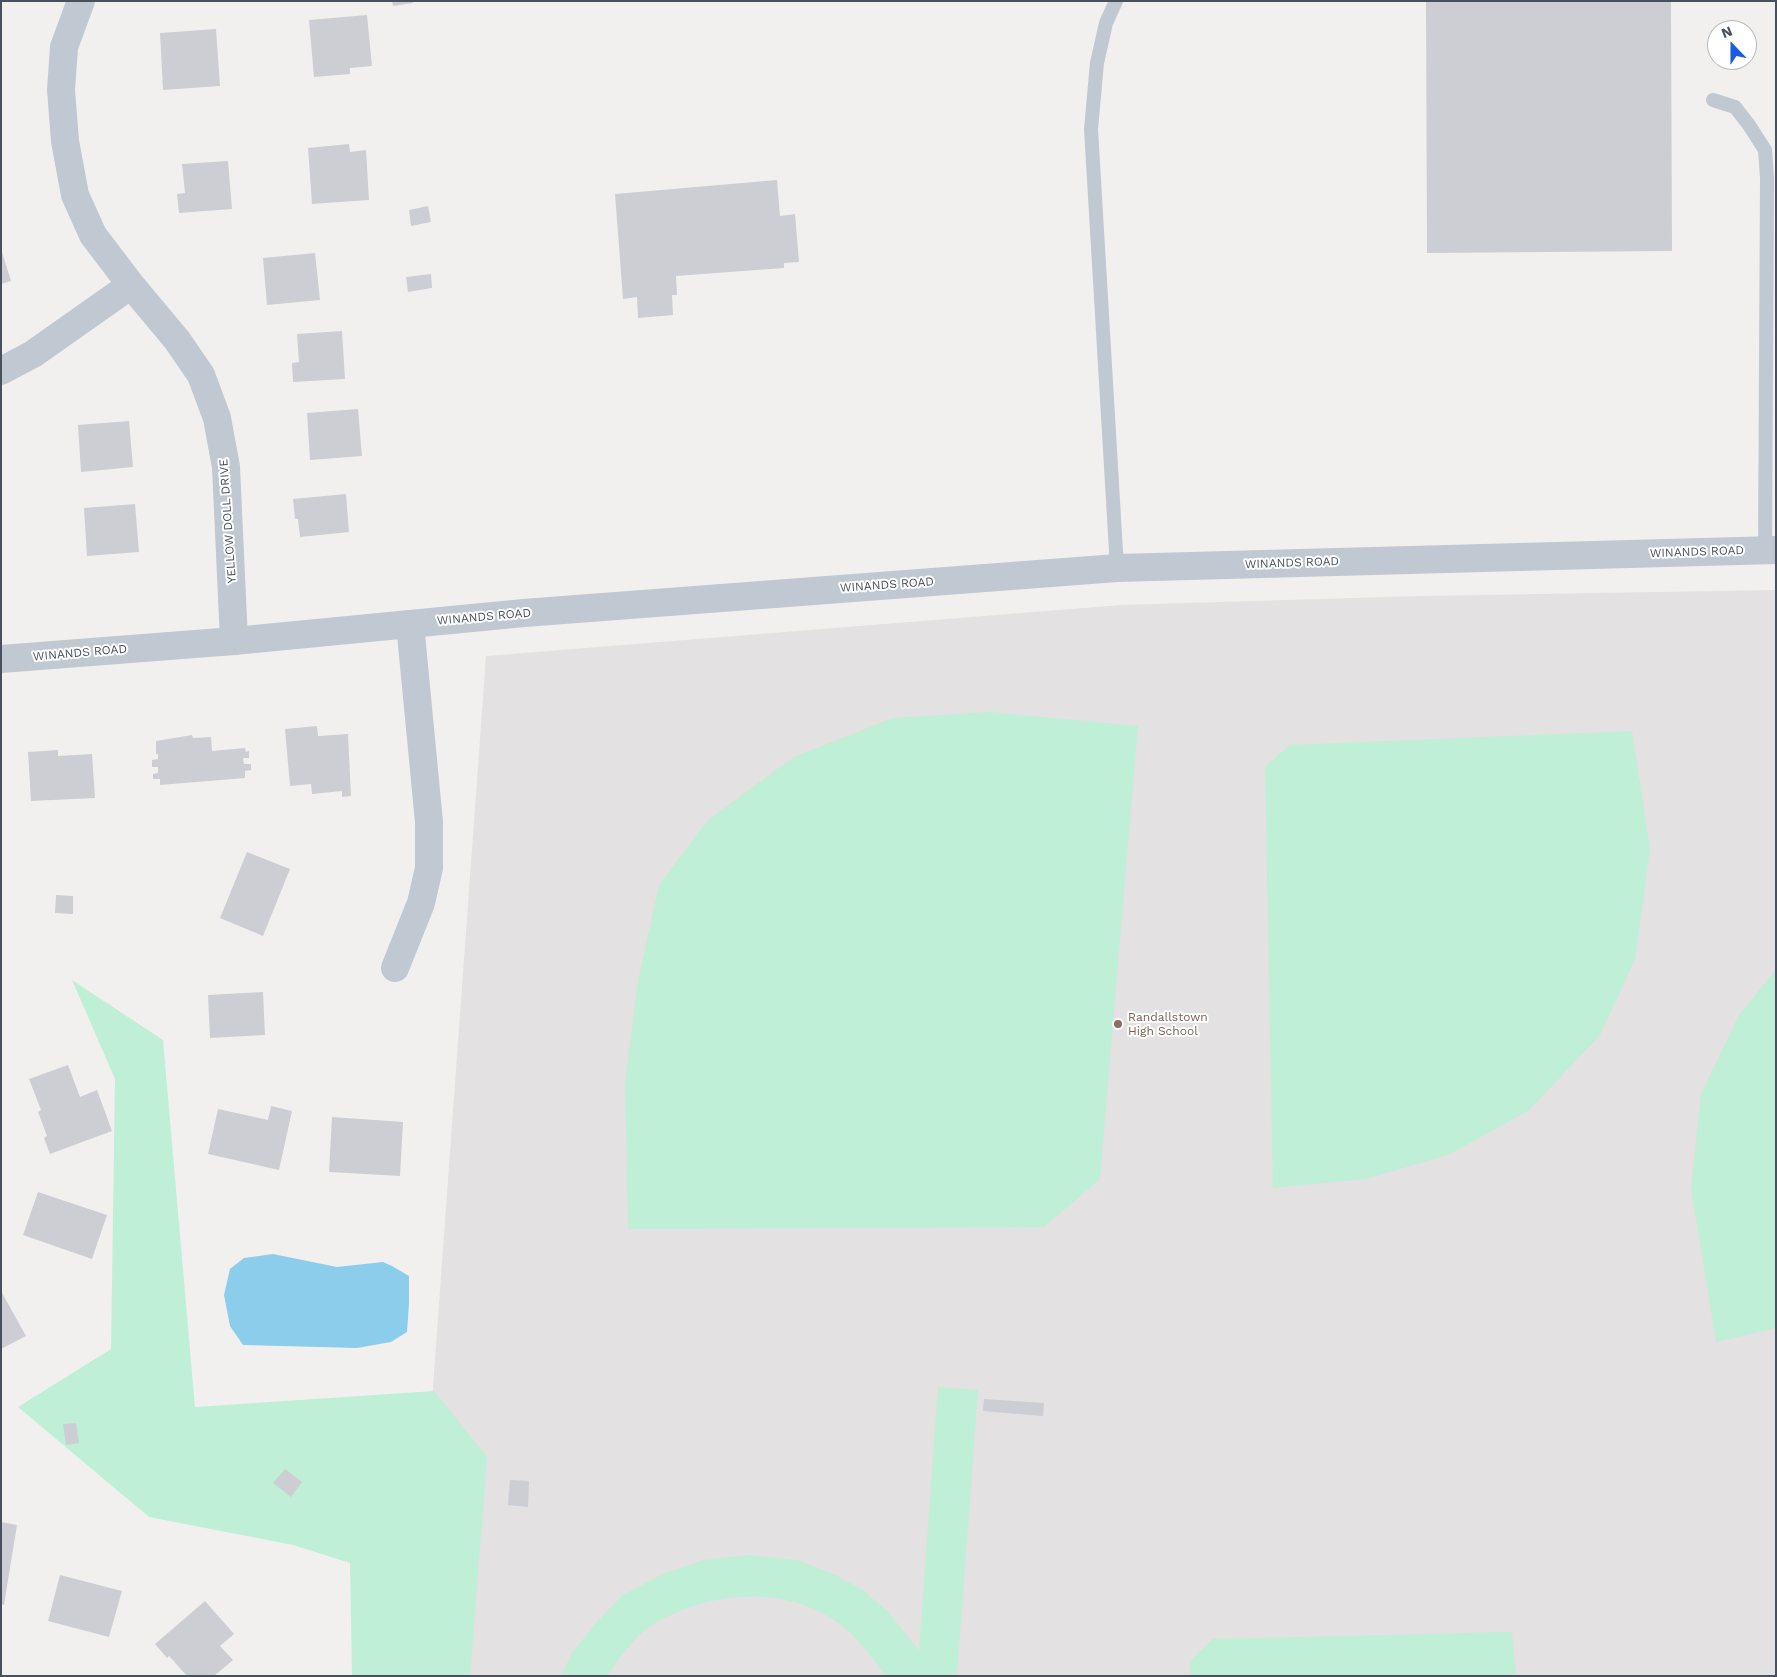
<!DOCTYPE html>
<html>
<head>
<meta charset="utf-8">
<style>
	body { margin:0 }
	#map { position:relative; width:1777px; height:1677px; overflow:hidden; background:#f2f0ef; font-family:"Work Sans",sans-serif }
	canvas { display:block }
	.frame { position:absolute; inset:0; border:2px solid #48505d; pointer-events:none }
	.north { position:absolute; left:1707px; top:20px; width:50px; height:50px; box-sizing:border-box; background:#fff; border:1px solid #b6b9be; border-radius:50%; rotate:338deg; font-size:14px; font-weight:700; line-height:20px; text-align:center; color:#48505d }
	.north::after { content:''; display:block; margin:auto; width:18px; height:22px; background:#1b5be1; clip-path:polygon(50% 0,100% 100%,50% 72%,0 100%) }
</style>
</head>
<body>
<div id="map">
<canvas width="1777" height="1677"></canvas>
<div class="frame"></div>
<div class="north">N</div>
</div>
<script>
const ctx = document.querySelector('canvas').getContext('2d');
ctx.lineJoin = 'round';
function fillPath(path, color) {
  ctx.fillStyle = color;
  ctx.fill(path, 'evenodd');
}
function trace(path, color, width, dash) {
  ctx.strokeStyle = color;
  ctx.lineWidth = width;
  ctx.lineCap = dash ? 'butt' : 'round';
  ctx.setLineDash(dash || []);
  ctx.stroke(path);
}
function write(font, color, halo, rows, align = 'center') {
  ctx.font = font + ' "Work Sans",sans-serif';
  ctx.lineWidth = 4;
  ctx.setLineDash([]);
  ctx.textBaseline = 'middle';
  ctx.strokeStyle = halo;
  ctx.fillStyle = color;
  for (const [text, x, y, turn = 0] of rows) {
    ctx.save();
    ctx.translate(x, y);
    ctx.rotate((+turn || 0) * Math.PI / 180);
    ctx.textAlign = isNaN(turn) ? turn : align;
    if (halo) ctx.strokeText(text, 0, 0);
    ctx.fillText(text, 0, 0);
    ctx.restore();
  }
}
fillPath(new Path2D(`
	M 1776,590 L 1776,1676 L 412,1676 L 486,656 L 1121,605 L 1420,596 Z`), '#e3e1e1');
fillPath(new Path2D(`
	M 990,712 L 1138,726 L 1100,1179 L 1044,1227 L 628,1229 L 625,1083 L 638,981 L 659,885 L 708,820 L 794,757 L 893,718 Z
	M 1632,731 L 1650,849 L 1635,959 L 1600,1035 L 1528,1111 L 1448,1155 L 1365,1179 L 1273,1188 L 1265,767 L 1290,745 Z
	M 1776,970 L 1776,1328 L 1716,1342 L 1691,1188 L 1701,1094 L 1739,1015 Z
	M 72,980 L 163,1040 L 195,1407 L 434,1391 L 487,1457 L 470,1676 L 352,1676 L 350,1563 L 293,1545 L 149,1517 L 18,1407 L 111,1349 L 115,1079 Z
	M 938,1387 L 978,1390 L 957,1676 L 886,1676 C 872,1658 859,1638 840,1624 C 785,1583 705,1591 649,1627 C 633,1638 618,1660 607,1676 L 561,1676 L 572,1653 L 594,1625 L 623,1595 L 663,1574 L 704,1560 L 750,1555 L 797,1560 L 835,1575 L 864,1591 L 889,1613 L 919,1651 Z
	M 1512,1632 L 1516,1676 L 1190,1676 L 1190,1661 L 1213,1639 Z`), '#bfefd7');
fillPath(new Path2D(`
	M 273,1254 L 337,1267 L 383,1262 L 392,1266 L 409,1276 L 409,1304 L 407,1332 L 391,1342 L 357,1348 L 243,1345 L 230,1326 L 224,1295 L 230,1269 L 244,1258 Z`), '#8ccdeb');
fillPath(new Path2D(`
	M 392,1 L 412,1 L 413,3 L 393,6 Z
	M 1426,1 L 1671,1 L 1672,251 L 1427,253 Z
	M 367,15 L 372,66 L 350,68 L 350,74 L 314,77 L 309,20 Z
	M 216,29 L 220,86 L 163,90 L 160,33 Z
	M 349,144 L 350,152 L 366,150 L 369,200 L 312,204 L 308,148 Z
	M 228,161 L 232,209 L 179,213 L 177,194 L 185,193 L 182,164 Z
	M 777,180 L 780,216 L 795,214 L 799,262 L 784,263 L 784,268 L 676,276 L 677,295 L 672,295 L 673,315 L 638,318 L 637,297 L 623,299 L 615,194 Z
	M 428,206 L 431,222 L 411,226 L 409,210 Z
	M 1,249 L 11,281 L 1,284 Z
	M 315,253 L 320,300 L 267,305 L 263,258 Z
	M 431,274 L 432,288 L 408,292 L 406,277 Z
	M 342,331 L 345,379 L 293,382 L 292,363 L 299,362 L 297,334 Z
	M 358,409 L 362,456 L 310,460 L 307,413 Z
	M 129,421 L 133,467 L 81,472 L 78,425 Z
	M 346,494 L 349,532 L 300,537 L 298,519 L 295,519 L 293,499 Z
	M 135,504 L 139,552 L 87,556 L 84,508 Z
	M 317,726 L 318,736 L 348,734 L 351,796 L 342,797 L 342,791 L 312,794 L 311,784 L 290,786 L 285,729 Z
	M 192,735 L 193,738 L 211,737 L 212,751 L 245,748 L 246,752 L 249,751 L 249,758 L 243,758 L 244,764 L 251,764 L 251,770 L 245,771 L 245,778 L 160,785 L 160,779 L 153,779 L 153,774 L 158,773 L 158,767 L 152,767 L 152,760 L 158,759 L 158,754 L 156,754 L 156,741 Z
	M 58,750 L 58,756 L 92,754 L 95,798 L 31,801 L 28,752 Z
	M 247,852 L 290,869 L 263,936 L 220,918 Z
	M 56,895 L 73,896 L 73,914 L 55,913 Z
	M 263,992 L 265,1035 L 210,1038 L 208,995 Z
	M 68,1065 L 80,1097 L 97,1090 L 112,1131 L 50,1154 L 44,1138 L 47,1136 L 38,1112 L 41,1110 L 29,1079 Z
	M 271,1106 L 292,1111 L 279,1170 L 208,1154 L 218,1109 L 268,1120 Z
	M 332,1117 L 403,1122 L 400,1176 L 329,1172 Z
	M 38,1192 L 107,1215 L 92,1259 L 23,1235 Z
	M 1,1291 L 26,1336 L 1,1349 Z
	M 984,1399 L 1044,1403 L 1043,1416 L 983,1411 Z
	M 76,1423 L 79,1443 L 66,1445 L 63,1424 Z
	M 285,1469 L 302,1482 L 291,1497 L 273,1483 Z
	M 510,1480 L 529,1481 L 528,1507 L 508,1505 Z
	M 1,1522 L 17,1525 L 4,1605 L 1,1604 Z
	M 60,1575 L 122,1591 L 109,1637 L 48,1621 Z
	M 205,1601 L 234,1634 L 220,1646 L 233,1660 L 214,1676 L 187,1676 L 169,1656 L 167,1658 L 155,1644 Z`), '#ccced4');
trace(new Path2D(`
	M 1116,1 L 1106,23 L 1097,63 L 1091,129 L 1117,568
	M 1713,100 L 1735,107 L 1749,125 L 1765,150 L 1767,178 L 1765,550`), '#c0c8d1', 14);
trace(new Path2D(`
	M 81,1 L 64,47 L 61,90 L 65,141 L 75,195 L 93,235 L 131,285
	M 1,371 L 33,354 L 131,285 L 177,340 L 201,375 L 217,418 L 226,467 L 234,641
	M 395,968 L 421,903 L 429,868 L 429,822 L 410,624`), '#c0c8d1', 28);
trace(new Path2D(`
	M 1,659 L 234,641 L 524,613 L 1117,568 L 1776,550`), '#c0c8d1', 28);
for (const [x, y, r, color] of [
	[1118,1024,5,"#8d6e63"]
]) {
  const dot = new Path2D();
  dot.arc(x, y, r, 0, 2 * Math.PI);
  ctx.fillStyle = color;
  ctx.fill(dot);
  trace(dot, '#fff', 2);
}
write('12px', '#48505d', '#fff', [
	["YELLOW DOLL DRIVE",228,521,-94],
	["WINANDS ROAD",1697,552,-2],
	["WINANDS ROAD",1292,563,-2],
	["WINANDS ROAD",887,585,-4],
	["WINANDS ROAD",484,617,-5],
	["WINANDS ROAD",80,653,-5]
]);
write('12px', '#785e54', '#fff', [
	["Randallstown",1128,1017],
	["High School",1128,1031]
], 'left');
</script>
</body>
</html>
